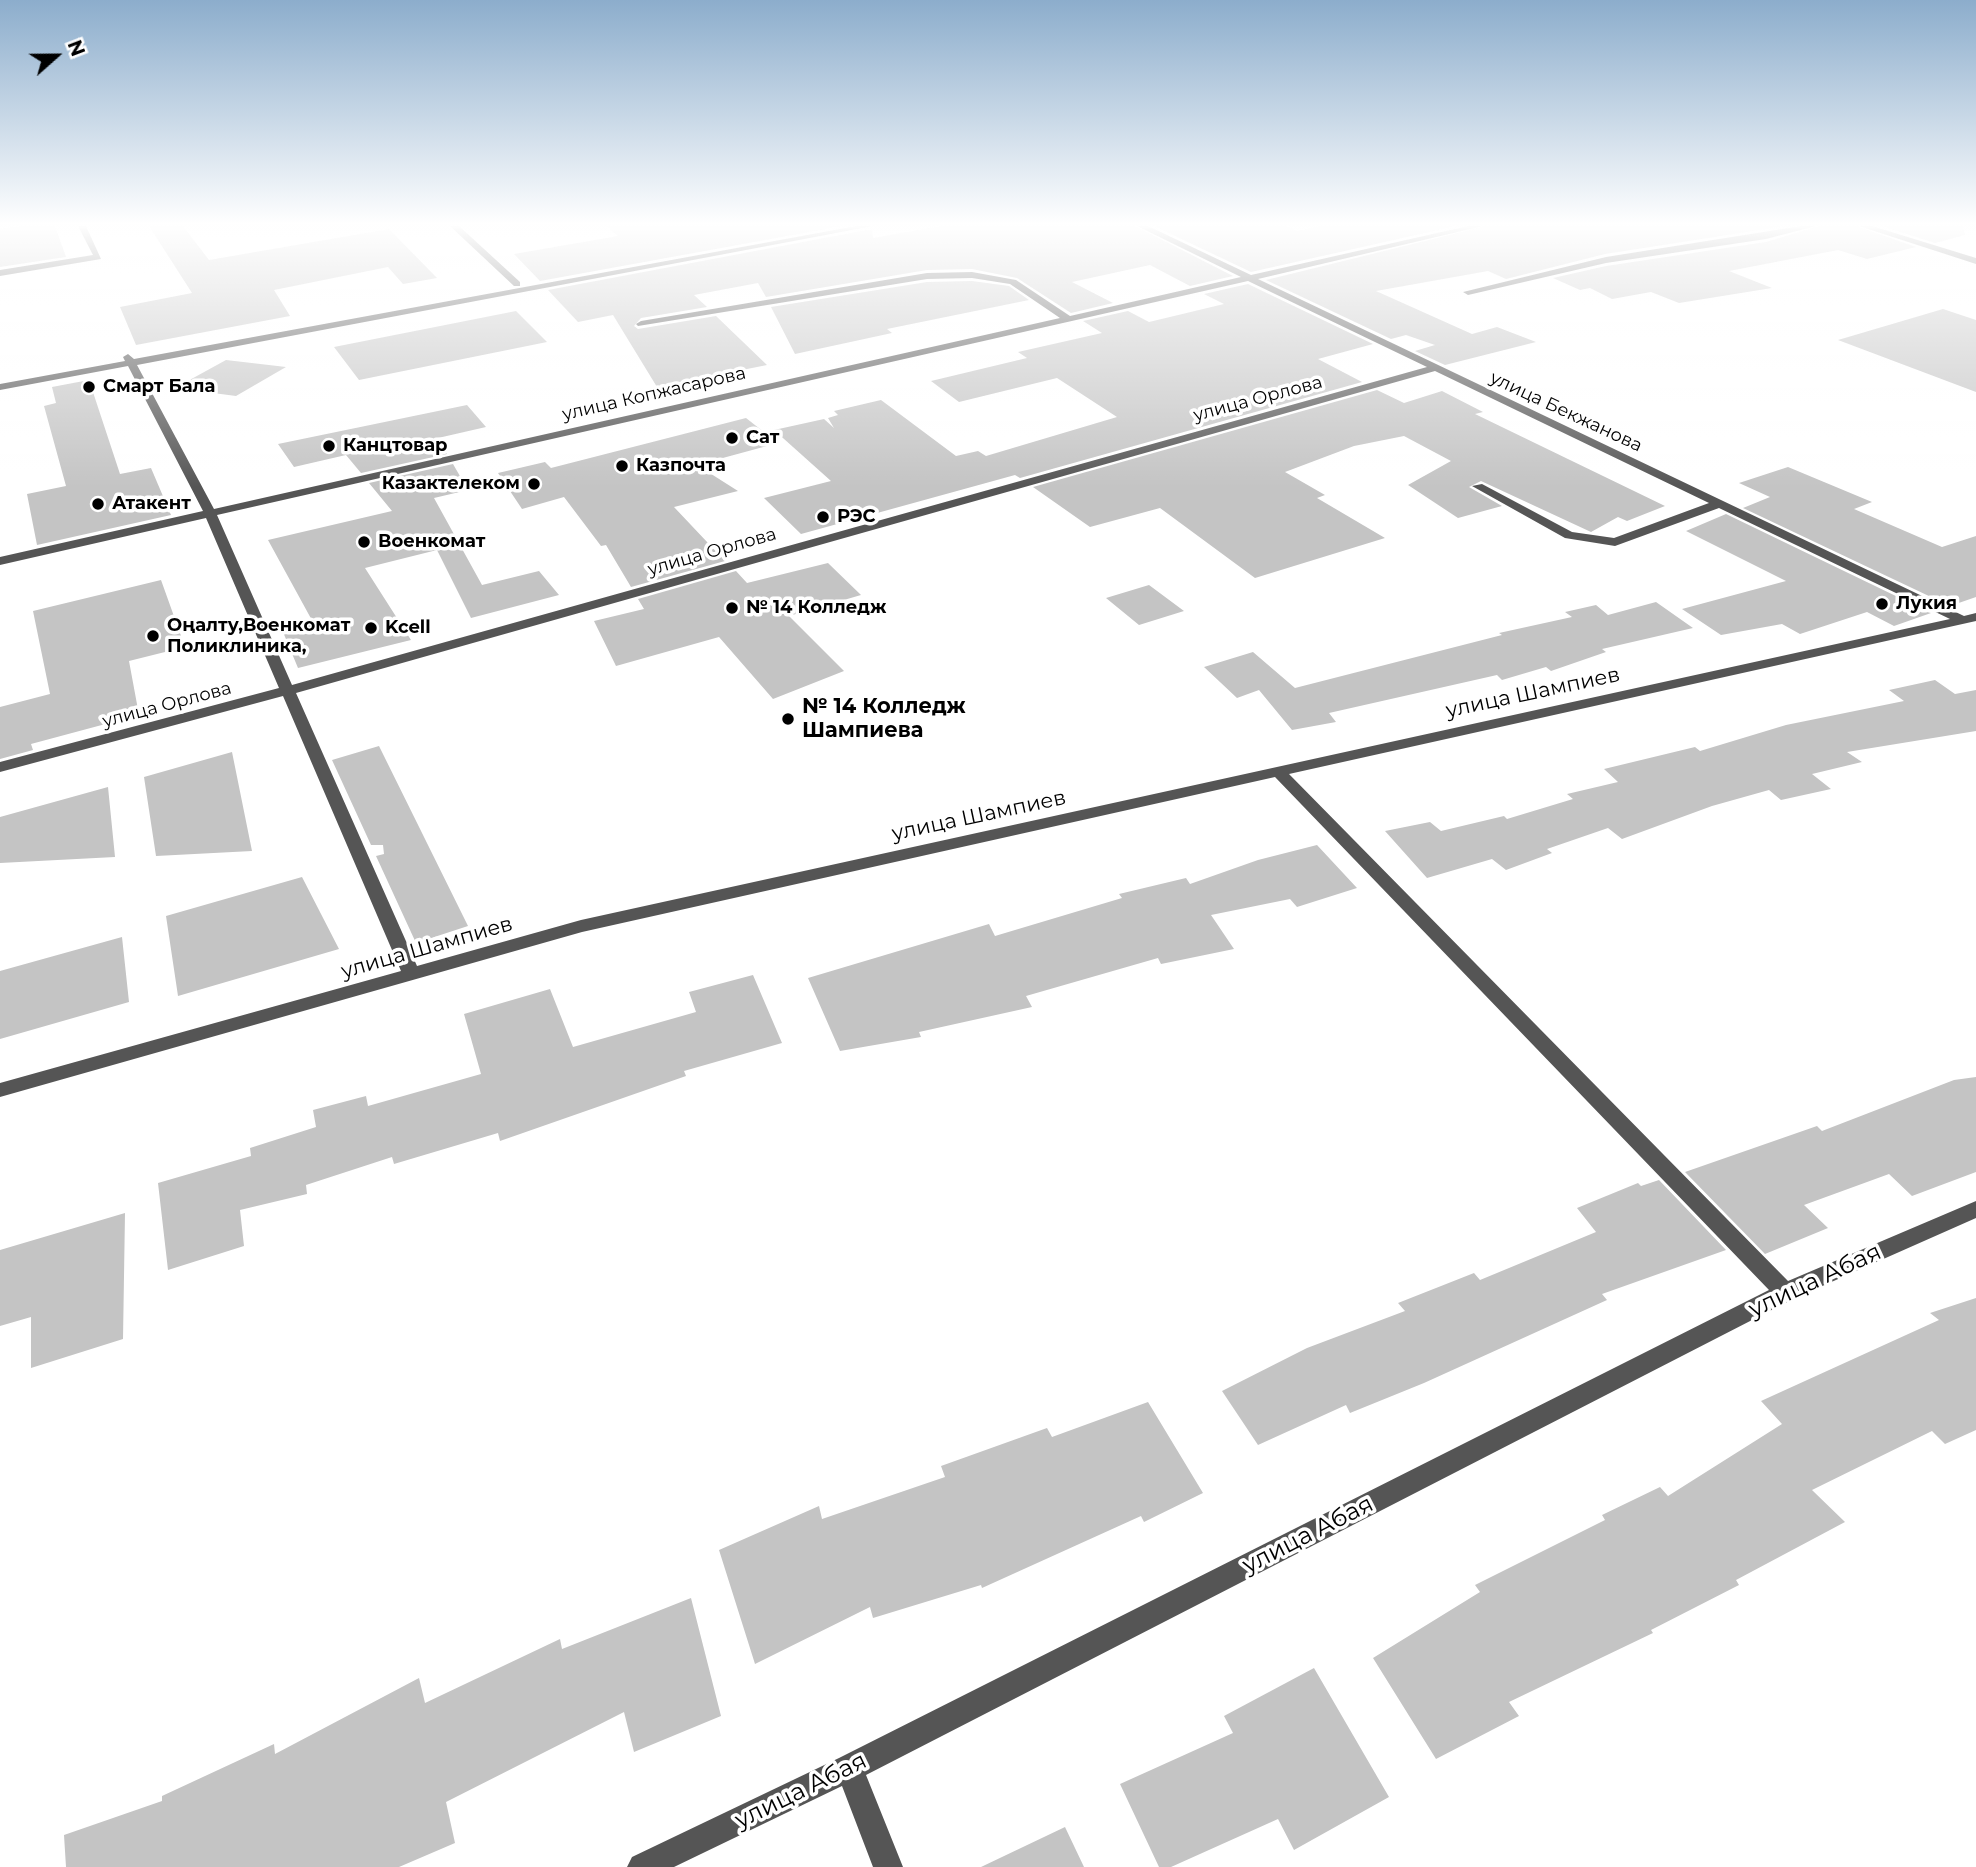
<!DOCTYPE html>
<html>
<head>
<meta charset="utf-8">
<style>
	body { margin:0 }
	#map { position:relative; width:1976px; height:1867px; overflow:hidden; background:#fff; font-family:Montserrat,sans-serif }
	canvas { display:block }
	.north { position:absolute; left:21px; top:21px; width:70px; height:70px; -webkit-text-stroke:5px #fff; paint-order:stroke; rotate:69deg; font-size:19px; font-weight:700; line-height:28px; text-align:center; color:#000 }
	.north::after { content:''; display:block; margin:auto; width:24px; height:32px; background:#000; clip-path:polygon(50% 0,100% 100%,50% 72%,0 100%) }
</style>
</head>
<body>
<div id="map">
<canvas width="1976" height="1867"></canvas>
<div class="north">N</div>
</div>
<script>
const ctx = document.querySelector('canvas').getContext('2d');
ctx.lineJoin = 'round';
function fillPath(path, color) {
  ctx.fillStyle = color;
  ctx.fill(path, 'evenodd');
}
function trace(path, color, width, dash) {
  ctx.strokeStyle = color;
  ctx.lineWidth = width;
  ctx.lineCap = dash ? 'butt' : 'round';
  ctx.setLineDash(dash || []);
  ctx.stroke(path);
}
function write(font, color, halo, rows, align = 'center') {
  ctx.font = font + ' Montserrat,sans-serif';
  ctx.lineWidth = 7;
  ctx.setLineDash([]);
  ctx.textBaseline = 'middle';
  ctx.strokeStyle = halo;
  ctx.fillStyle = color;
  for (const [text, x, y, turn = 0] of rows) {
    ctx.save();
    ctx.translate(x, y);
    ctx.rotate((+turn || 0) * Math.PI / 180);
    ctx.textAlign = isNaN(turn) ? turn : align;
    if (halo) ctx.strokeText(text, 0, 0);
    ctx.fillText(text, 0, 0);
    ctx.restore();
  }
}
fillPath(new Path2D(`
	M 20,226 L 55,226 L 66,257 L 0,267 L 0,229 Z
	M 149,226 L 183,226 L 209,260 L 389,229 L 437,278 L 403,284 L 388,267 L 274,290 L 290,316 L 136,345 L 120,307 L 192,293 Z
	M 606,226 L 842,226 L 540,281 L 514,254 L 618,236 Z
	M 940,226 L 1135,226 L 1233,276 L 1190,286 L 1150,265 L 1072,282 L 1113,303 L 1071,313 L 1017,278 L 972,269 L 927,270 L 766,297 L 758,283 L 694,295 L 707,307 L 641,318 L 634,326 L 638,329 L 716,316 L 767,365 L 657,387 L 613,315 L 578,322 L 548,290 L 872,229 L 873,238 Z
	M 1154,226 L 1287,226 L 1297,231 L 1319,226 L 1456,226 L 1251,272 Z
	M 1486,226 L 1785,226 L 1605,254 L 1506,279 L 1488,271 L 1376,291 L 1472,334 L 1497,327 L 1536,342 L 1445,365 L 1415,351 L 1435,345 L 1406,335 L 1391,339 L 1266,280 Z
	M 1819,226 L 1856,226 L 1916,247 L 1867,259 L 1838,250 L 1729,271 L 1772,288 L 1679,303 L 1651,292 L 1612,299 L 1590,288 L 1580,290 L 1553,278 L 1606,266 L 1766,242 Z
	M 1881,226 L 1963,226 L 1965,235 L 1935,243 Z
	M 972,281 L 1009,286 L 1029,300 L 887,329 L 892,333 L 795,354 L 771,307 L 927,282 Z
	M 1248,284 L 1373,344 L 1318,359 L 1362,382 L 1020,478 L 1015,475 L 801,534 L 764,498 L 831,481 L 774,430 L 824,419 L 834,428 L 828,418 L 838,415 L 834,411 L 881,400 L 956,456 L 978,451 L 986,456 L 1117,417 L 1057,378 L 959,402 L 931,381 L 1027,358 L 1018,352 L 1102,333 L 1083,321 L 1128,311 L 1149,322 L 1224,304 L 1204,294 Z
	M 1943,309 L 1976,320 L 1976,392 L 1838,340 Z
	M 516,311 L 547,342 L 359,380 L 334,347 Z
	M 226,360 L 286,367 L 236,396 L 175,388 Z
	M 89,380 L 120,474 L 151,468 L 171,515 L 37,545 L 27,494 L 66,486 L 44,406 L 56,403 L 52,387 Z
	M 1377,390 L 1404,403 L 1442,391 L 1483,412 L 1475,414 L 1665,506 L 1627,521 L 1618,517 L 1591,532 L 1481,481 L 1469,487 L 1502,506 L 1458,518 L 1408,485 L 1451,461 L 1404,436 L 1354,446 L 1285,472 L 1325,495 L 1317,498 L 1385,538 L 1255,578 L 1160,508 L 1090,527 L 1033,487 Z
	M 467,405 L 486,427 L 438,438 L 447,454 L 361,473 L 346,455 L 294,467 L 278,444 Z
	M 746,418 L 778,443 L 697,465 L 738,491 L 674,507 L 725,561 L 631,587 L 606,545 L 601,546 L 564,497 L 522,509 L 498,473 L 545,462 L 551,468 Z
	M 453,464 L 468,490 L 434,498 L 482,585 L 539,571 L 559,595 L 471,618 L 437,550 L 365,568 L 411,640 L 298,668 L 283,632 L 314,624 L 268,540 L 392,511 L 369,483 Z
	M 1788,467 L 1872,502 L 1854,509 L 1942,547 L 1976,536 L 1976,597 L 1950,606 L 1743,508 L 1770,497 L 1739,483 Z
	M 1726,514 L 1931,613 L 1894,626 L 1867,612 L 1800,634 L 1782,624 L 1721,635 L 1682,609 L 1786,581 L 1686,531 Z
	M 828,563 L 861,595 L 789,616 L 844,671 L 773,699 L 719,637 L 616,666 L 594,621 L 644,609 L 638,599 L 736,571 L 747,583 Z
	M 161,580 L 185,647 L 129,661 L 139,715 L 31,744 L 33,750 L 0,759 L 0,707 L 50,694 L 33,611 Z
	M 1149,585 L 1184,611 L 1139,625 L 1106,598 Z
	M 1656,602 L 1693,628 L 1602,649 L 1606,652 L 1551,671 L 1546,667 L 1502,680 L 1497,675 L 1329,713 L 1336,722 L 1292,730 L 1259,690 L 1237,698 L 1204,667 L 1253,652 L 1295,688 L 1502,635 L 1499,633 L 1572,617 L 1565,612 L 1596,605 L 1608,615 Z
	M 1935,680 L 1955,694 L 1976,690 L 1976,731 L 1847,752 L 1862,762 L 1812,774 L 1831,789 L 1781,800 L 1769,790 L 1712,806 L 1622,839 L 1608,828 L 1547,849 L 1552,853 L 1506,870 L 1492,859 L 1427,878 L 1385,831 L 1430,822 L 1441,831 L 1504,816 L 1507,819 L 1573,799 L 1567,794 L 1618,782 L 1604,769 L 1695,747 L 1700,751 L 1786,725 L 1904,701 L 1889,690 Z
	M 379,746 L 468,926 L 416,943 L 376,856 L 384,854 L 383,845 L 371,845 L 332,760 Z
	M 232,752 L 252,851 L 156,856 L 144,777 Z
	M 108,787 L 115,857 L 0,863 L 0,817 Z
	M 1317,845 L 1357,888 L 1297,907 L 1290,899 L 1211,915 L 1234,949 L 1161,964 L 1158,958 L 1026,996 L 1032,1007 L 919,1032 L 921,1037 L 840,1051 L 808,978 L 989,924 L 995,936 L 1122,898 L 1119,894 L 1186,878 L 1190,884 L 1258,860 Z
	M 302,877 L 339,949 L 178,996 L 166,916 Z
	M 122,937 L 129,1002 L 0,1039 L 0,971 Z
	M 753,975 L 782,1043 L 684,1071 L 686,1076 L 500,1141 L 498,1133 L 394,1164 L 392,1157 L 306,1185 L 307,1194 L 240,1210 L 244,1246 L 168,1270 L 158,1183 L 251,1156 L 250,1148 L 316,1127 L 313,1110 L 366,1096 L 368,1106 L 481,1074 L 464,1014 L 550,989 L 573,1047 L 696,1012 L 689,992 Z
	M 1976,1077 L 1976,1172 L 1912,1196 L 1889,1174 L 1804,1205 L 1828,1228 L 1765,1254 L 1685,1172 L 1817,1126 L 1822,1131 L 1954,1080 Z
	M 1659,1180 L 1726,1250 L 1602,1294 L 1607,1300 L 1424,1383 L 1350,1413 L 1346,1405 L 1258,1445 L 1222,1391 L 1307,1348 L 1405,1311 L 1398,1303 L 1474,1273 L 1480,1280 L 1596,1232 L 1577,1208 L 1638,1183 L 1641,1186 Z
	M 125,1213 L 123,1339 L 31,1368 L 31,1317 L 0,1326 L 0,1250 Z
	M 1976,1298 L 1976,1430 L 1945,1444 L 1932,1431 L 1812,1490 L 1845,1522 L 1736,1580 L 1739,1585 L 1651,1630 L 1653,1633 L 1509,1702 L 1519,1716 L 1436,1759 L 1373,1658 L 1480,1592 L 1475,1585 L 1605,1520 L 1602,1515 L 1660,1487 L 1668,1496 L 1782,1424 L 1761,1401 L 1939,1320 L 1930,1313 Z
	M 1148,1402 L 1203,1493 L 1144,1522 L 1141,1516 L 982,1588 L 981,1585 L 873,1618 L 870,1607 L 755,1664 L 719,1550 L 819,1506 L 822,1519 L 945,1477 L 941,1466 L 1047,1428 L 1052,1437 Z
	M 691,1598 L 721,1716 L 634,1752 L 624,1712 L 446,1802 L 455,1843 L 399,1867 L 66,1867 L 64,1835 L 162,1801 L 162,1796 L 274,1744 L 275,1754 L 419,1678 L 425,1703 L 560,1639 L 562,1649 Z
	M 1314,1668 L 1389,1797 L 1294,1850 L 1278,1819 L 1171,1867 L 1159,1867 L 1120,1784 L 1233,1733 L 1224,1716 Z
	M 1065,1827 L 1084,1867 L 981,1867 Z`), '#c4c4c4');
fillPath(new Path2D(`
	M 78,226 L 86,226 L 101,259 L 0,276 L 0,270 L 93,255 Z
	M 450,226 L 459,226 L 520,282 L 520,286 L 514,286 Z
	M 856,226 L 873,226 L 137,365 L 214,509 L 1060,318 L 1010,284 L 972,278 L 927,279 L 638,326 L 636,324 L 641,321 L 927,273 L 972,272 L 1016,280 L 1070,316 L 1241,277 L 1137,226 L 1148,226 L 1251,275 L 1468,226 L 1483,226 L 1258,279 L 1964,616 L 1976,613 L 1976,621 L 1289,774 L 1788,1281 L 1976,1201 L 1976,1218 L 1793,1299 L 866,1775 L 903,1867 L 873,1867 L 842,1786 L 674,1867 L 627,1867 L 632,1857 L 839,1758 L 1769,1290 L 1275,777 L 582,932 L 0,1097 L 0,1083 L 401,971 L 283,696 L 0,772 L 0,762 L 279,688 L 206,518 L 0,565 L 0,557 L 203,511 L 128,366 L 0,390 L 0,384 L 125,361 L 123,357 L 128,354 L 134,359 ZM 1248,281 L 1427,367 L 292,685 L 217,515 ZM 1435,371 L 1709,503 L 1614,538 L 1572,532 L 1482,484 L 1472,486 L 1565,538 L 1615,546 L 1719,508 L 1950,619 L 581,920 L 417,966 L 296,693 Z
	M 1801,226 L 1816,226 L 1766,239 L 1606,263 L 1468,295 L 1463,292 L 1606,257 Z
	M 1859,226 L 1872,226 L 1976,258 L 1976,264 Z`), '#555');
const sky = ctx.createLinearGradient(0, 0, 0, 487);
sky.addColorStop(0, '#8cadcc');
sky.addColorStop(0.46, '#fff');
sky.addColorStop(1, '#ffffff00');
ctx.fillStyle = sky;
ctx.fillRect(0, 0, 1976, 487);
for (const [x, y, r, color] of [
	[89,387,7,"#000"],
	[732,438,7,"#000"],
	[329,446,7,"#000"],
	[622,466,7,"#000"],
	[534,484,7,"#000"],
	[98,504,7,"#000"],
	[823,517,7,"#000"],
	[364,542,7,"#000"],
	[1882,604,7,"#000"],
	[732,608,7,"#000"],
	[371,628,7,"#000"],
	[153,636,7,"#000"],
	[788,719,7,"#000"]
]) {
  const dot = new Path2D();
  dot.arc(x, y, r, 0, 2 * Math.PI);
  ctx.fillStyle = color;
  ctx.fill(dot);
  trace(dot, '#fff', 2.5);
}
write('bold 18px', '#000', '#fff', [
	["Смарт Бала",103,387],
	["Сат",746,438],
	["Канцтовар",343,446],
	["Казпочта",636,466],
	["Казактелеком",520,484,"right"],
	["Атакент",112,504],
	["РЭС",837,517],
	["Военкомат",378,542],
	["Лукия",1896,604],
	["№ 14 Колледж",746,608],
	["Оңалту,Военкомат",167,626],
	["Поликлиника,",167,647],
	["Kcell",385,628]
], 'left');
write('18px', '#000', '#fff', [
	["улица Копжасарова",654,394,-13],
	["улица Орлова",1258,399,-15],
	["улица Бекжанова",1566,412,25],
	["улица Орлова",712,552,-16],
	["улица Орлова",167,705,-15]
]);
write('21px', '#000', '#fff', [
	["улица Шампиев",1533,693,-12],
	["улица Шампиев",979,816,-12],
	["улица Шампиев",427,948,-16]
]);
write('bold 21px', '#000', '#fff', [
	["№ 14 Колледж",802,707],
	["Шампиева",802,731]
], 'left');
write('24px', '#000', '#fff', [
	["улица Абая",1815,1281,-25],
	["улица Абая",1308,1535,-27],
	["улица Абая",801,1791,-26]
]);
</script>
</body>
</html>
